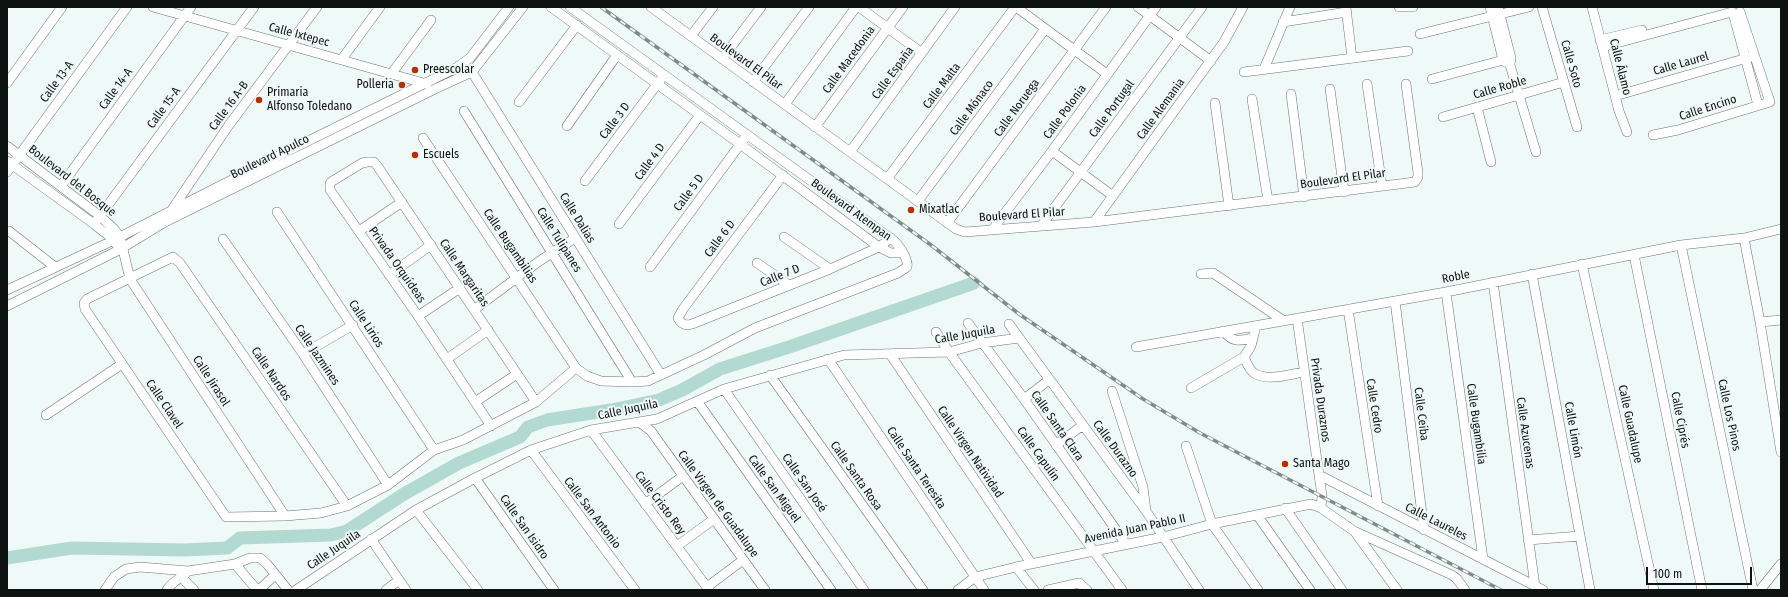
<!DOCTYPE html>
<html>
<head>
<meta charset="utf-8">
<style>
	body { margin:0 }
	#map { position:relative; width:1788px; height:597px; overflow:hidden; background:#effaf8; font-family:"Fira Sans Condensed",sans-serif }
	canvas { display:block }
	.frame { position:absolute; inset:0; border:8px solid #0e1211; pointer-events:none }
	.scale { position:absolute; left:1646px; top:567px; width:106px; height:18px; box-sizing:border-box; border:2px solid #0e1211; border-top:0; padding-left:5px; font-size:12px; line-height:14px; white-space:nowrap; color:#0e1211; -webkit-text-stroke:3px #effaf8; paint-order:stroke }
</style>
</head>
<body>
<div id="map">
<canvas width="1788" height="597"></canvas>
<div class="frame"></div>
<div class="scale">100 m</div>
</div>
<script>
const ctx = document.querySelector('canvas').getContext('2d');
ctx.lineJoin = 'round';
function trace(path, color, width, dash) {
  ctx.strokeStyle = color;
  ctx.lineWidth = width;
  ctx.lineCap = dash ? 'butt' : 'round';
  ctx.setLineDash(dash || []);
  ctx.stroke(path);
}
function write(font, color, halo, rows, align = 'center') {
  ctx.font = font + ' "Fira Sans Condensed",sans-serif';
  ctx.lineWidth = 4;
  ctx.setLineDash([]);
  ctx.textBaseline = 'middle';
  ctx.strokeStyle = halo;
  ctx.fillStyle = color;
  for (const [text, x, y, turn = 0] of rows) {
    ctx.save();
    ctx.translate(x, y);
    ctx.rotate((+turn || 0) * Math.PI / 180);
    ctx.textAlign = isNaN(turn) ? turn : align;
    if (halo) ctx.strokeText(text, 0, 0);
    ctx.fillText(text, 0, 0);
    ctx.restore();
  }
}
trace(new Path2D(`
	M 7,558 L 72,548 L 184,550 L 227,548 L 240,538 L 331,535 L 347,531 L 404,494 L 459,463 L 520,437 L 528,427 L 547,420 L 611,410 L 659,400 L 682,390 L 720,369 L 789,347 L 974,283`), '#b2d9d2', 13);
const minor = new Path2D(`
	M 153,7 L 427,84
	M 551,7 L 740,144 L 879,247 L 891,253 L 901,253
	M 651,7 L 956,229 L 965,232 L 1094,222 L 1415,182 L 1418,177 L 1418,173 L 1406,84
	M 859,7 L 922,53
	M 1016,7 L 1107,74
	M 1138,7 L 1211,61
	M 1399,7 L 1413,7
	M 1490,7 L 1503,60 L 1510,65 L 1536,152
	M 1498,7 L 1511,58 L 1510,64
	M 1542,7 L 1577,127
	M 1592,7 L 1619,111 L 1627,132
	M 1346,8 L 1352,58
	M 1733,13 L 1758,105
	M 1283,22 L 1347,12
	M 1420,34 L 1529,7
	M 691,36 L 713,7
	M 1600,40 L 1642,30
	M 1602,47 L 1732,12
	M 342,59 L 380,7
	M 722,59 L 761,7
	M 1264,69 L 1290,7
	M 472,72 L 661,375
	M 1244,72 L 1408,51
	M 392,73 L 431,20
	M 1432,79 L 1511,58
	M 753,82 L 809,7
	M 7,83 L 62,7
	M 1367,84 L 1382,186
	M 1330,89 L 1344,192
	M 1291,94 L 1304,197
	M 1615,96 L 1754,56
	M 1252,99 L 1268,201
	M 519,102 L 577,25
	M 1215,103 L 1229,206
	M 785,104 L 856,7
	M 1477,107 L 1491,162
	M 464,111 L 632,382
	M 1443,117 L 1564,82
	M 567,126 L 617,55
	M 815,127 L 903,7
	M 1653,135 L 1678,130 L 1770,102 L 1740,12
	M 423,138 L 576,368 L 587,376 L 601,381 L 632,382 L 648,381 L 704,355 L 755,328 L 898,273 L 907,267 C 909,260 899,245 893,240 L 570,7
	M 7,146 L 100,216 L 114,229 L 120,237 L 130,279 L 285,516
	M 1052,151 L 1113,196
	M 850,152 L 955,7
	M 7,161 L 94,224 L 114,240 L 116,244
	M 7,172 L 127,7
	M 783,175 L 683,309 L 678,318 C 681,324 685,326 692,324 L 830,269 L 879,247 L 891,238
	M 887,179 L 1015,7
	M 585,181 L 661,79
	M 61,186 L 191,7
	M 918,201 L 1045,29
	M 173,208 L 229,125 L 317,7
	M 277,212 L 434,450
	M 1094,222 L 1224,42 L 1243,7
	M 947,223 L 1106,7
	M 94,224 L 254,7
	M 619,224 L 700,115
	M 1041,226 L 1202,7
	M 992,230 L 1052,151 L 1156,7
	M 9,231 L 55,267
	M 359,231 L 402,202
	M 784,237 L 830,269
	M 1744,238 L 1760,322 L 1781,452
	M 223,239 L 303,354 L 388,485
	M 1681,245 L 1753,590
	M 1634,255 L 1702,590
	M 757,263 L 789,285
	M 1582,264 L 1654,590
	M 650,267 L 744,139
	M 1201,274 L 1213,273 L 1284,321
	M 1532,274 L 1590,590
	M 389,275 L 431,245
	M 1493,282 L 1535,586
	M 7,290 L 114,240 L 298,146 L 456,68 L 470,58 L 509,7
	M 1446,292 L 1483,559
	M 1395,301 L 1424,530
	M 7,306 L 119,250 L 165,222 L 437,88 L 472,72 L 523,7
	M 475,309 L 538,262 L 575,238
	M 1348,309 L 1378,506
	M 418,316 L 460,288
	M 1297,318 L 1322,496 L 1321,508
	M 1760,322 L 1781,320
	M 968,323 L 1024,399 L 1126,544
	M 1009,324 L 1146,511 L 1199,590
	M 1223,331 C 1234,343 1238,341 1253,338
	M 936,332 L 949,352 L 1122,590
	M 1136,347 L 1446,292 L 1681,245 L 1744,238 L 1781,229
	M 303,354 L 353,325
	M 890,354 L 1031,563
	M 1244,357 C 1247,363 1249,370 1254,373 C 1267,382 1291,374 1304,372
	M 447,359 L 488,330
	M 828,359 L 984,590
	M 770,375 L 923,590
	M 1191,388 L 1244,357 L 1251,346 L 1256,326
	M 724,389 L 864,590
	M 1112,391 L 1143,487 L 1146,511
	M 1024,399 L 1049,380
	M 697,401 L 831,590
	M 475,402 L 517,374
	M 46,415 L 122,364
	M 639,422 L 651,431 L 765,590
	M 491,426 L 418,316 L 330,190 L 330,184 L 331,182 L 362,163 L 367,162 L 374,162 L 378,167 L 536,402
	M 591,430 L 709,590
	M 1056,445 L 1083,425
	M 1186,446 L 1212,524 L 1258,590
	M 531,450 L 635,590
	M 1319,475 L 1543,590
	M 475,478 L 554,590
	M 645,504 L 683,476
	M 347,506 L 180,263 L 173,257 L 87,299 L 84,303 L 85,309 L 226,517 L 285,516 L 321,513 L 347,506 L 388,485 L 434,450 L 463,440 L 536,402 L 576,368
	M 1285,508 L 1342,590
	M 416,510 L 478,590
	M 1257,515 L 1310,590
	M 1355,532 L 1397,590
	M 371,539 L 406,590
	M 1528,540 L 1580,536
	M 677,546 L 714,519
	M 235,564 L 257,590
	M 1016,567 L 1034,590
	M 182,578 L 194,590
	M 707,587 L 743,560
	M 105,590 L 114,577 L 126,569 L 140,567 L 188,571 L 235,564 L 250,558 L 260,558 L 267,564 L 288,590
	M 167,590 C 172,581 181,579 188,571
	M 259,590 L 275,575
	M 296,590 L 416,510 L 475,478 L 531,450 L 591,430 L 657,419 L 724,389 L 844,355 L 949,352 L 982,343 L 1019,338
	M 386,590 L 399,580
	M 958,590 L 975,577 L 1016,567 L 1163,537 L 1212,524 L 1311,504 L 1321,508 L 1354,531 L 1452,575 L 1457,579 L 1465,590
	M 1048,590 L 1079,583 L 1087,590
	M 1760,590 L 1781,564`);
trace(minor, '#6c7573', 10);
trace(minor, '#fff', 9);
const rail = new Path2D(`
	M 601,7 L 931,245 L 1019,314 L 1143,399 L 1200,433 L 1501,590`);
trace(rail, '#828a88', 3.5);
trace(rail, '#effaf8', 2, [6]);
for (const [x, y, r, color] of [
	[415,70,4,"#b92f04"],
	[402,85,4,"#b92f04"],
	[259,100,4,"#b92f04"],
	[415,155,4,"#b92f04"],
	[911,210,4,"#b92f04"],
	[1285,464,4,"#b92f04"]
]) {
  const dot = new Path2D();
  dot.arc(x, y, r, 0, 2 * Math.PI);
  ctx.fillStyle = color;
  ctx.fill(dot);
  trace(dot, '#effaf8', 1.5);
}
write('12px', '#0e1211', '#effaf8', [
	["Calle Ixtepec",299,35,15],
	["Calle Macedonia",849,60,-54],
	["Boulevard El Pilar",746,62,36],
	["Calle Soto",1571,64,74],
	["Calle Laurel",1681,64,-16],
	["Calle Álamo",1620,67,76],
	["Calle España",893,73,-54],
	["Calle 13-A",57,82,-54],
	["Calle Malta",942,86,-53],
	["Calle Roble",1500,88,-16],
	["Calle 14-A",116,89,-54],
	["Calle 16 A-B",229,106,-54],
	["Calle 15-A",164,108,-54],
	["Calle Mónaco",972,108,-54],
	["Calle Noruega",1017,108,-54],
	["Calle Encino",1708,108,-18],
	["Calle Portugal",1112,109,-54],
	["Calle Alemania",1161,109,-54],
	["Calle Polonia",1065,112,-54],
	["Calle 3 D",615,121,-53],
	["Boulevard Apulco",270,157,-26],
	["Calle 4 D",650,162,-54],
	["Boulevard El Pilar",1343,179,-8],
	["Boulevard del Bosque",72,181,38],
	["Calle 5 D",689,193,-54],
	["Boulevard Atempan",851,210,36],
	["Boulevard El Pilar",1022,215,-4],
	["Calle Dalias",577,218,58],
	["Calle 6 D",720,239,-53],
	["Calle Tulipanes",559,240,58],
	["Calle Bugambilias",510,246,56],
	["Privada Orquídeas",397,265,55],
	["Calle Margaritas",464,273,56],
	["Calle 7 D",780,276,-22],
	["Roble",1456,277,-11],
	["Calle Lirios",366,324,57],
	["Calle Juquila",965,335,-10],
	["Calle Jazmines",317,355,56],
	["Calle Nardos",271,374,56],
	["Calle Jirasol",211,381,57],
	["Privada Duraznos",1320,400,82],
	["Calle Clavel",164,404,56],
	["Calle Cedro",1374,406,81],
	["Calle Juquila",628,410,-12],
	["Calle Ceiba",1421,414,83],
	["Calle Los Pinos",1729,415,78],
	["Calle Ciprés",1680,420,79],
	["Calle Bugambilia",1476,424,82],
	["Calle Guadalupe",1630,424,78],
	["Calle Santa Clara",1057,426,55],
	["Calle Limón",1573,430,80],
	["Calle Azucenas",1525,433,82],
	["Calle Durazno",1115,449,54],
	["Calle Virgen Natividad",970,452,56],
	["Calle Capulín",1038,454,54],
	["Calle Santa Teresita",916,468,56],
	["Calle Santa Rosa",856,476,55],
	["Calle San José",804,483,55],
	["Calle San Miguel",774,489,54],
	["Calle Cristo Rey",660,503,53],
	["Calle Virgen de Guadalupe",718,504,54],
	["Calle San Antonio",592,513,53],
	["Calle Laureles",1436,522,27],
	["Calle San Isidro",524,527,55],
	["Avenida Juan Pablo II",1135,529,-12],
	["Calle Juquila",334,550,-34]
]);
write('12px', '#0e1211', '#effaf8', [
	["Preescolar",423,70],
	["Polleria",394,85,"right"],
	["Primaria",267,93],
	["Alfonso Toledano",267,107],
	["Escuels",423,155],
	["Mixatlac",919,210],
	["Santa Mago",1293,464]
], 'left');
</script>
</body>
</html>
